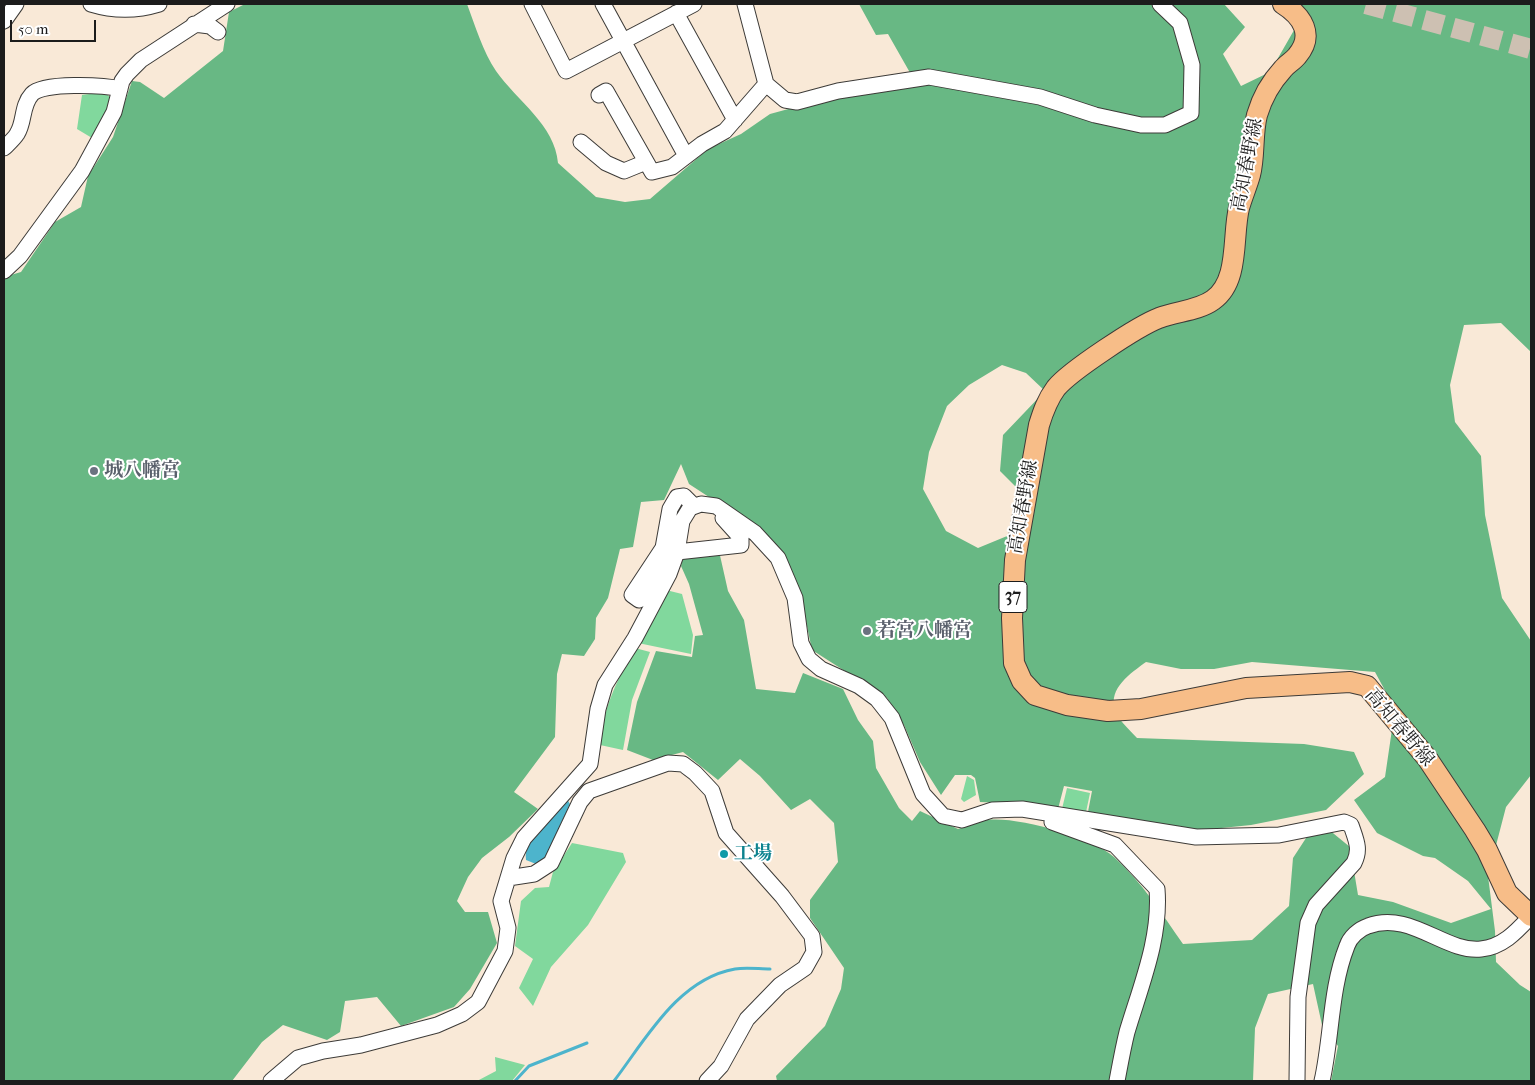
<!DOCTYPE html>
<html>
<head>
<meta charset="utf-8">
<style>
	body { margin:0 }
	#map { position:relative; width:1535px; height:1085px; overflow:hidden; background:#f9e9d7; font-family:"IM FELL French Canon",serif }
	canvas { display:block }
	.frame { position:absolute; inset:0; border:5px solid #1c1c1c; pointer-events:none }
	.scale { position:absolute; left:10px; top:20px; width:86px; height:22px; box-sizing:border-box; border:2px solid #1c1c1c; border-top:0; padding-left:6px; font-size:15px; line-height:18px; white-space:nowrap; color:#1c1c1c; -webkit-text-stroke:4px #fff; paint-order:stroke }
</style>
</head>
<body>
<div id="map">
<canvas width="1535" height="1085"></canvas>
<div class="frame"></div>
<div class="scale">50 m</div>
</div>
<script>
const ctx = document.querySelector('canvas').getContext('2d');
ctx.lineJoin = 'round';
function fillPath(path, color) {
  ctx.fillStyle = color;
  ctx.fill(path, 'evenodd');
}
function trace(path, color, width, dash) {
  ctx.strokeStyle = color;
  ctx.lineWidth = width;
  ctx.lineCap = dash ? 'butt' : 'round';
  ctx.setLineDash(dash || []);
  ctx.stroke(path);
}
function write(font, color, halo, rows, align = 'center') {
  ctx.font = font + ' "IM FELL French Canon","Noto Serif JP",serif';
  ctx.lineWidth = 4;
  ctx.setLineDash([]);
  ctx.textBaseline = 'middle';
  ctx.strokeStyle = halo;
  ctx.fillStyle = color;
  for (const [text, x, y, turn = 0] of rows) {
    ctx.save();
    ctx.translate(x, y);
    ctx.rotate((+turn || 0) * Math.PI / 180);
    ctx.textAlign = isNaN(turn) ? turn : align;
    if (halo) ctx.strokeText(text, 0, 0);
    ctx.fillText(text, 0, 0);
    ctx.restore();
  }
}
fillPath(new Path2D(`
	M 104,92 L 110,97 L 106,112 L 92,138 L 77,129 L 82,95 Z
	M 666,590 L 682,594 L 693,635 L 691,654 L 638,643 Z
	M 635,648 L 650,652 L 632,700 L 623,750 L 600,745 C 603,708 617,680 635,648 Z
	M 967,776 L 974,780 L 976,795 L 964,802 L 961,799 Z
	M 1067,788 L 1090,793 L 1085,817 L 1061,813 Z
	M 572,843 L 623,853 L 626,862 L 588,925 L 551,967 L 533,1006 L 519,988 L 533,959 L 515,946 L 521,901 L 535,888 L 549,887 L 553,872 Z
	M 495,1057 L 525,1065 L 512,1081 L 477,1081 L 496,1071 Z`), '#81d89d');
fillPath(new Path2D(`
	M 245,4 L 467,4 C 475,25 483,52 496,71 C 517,101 555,125 558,163 L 596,197 L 625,202 L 650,199 L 708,149 L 741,134 L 770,114 L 836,96 L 917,85 L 888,34 L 876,35 L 859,4 L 1224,4 L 1245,27 L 1223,54 L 1241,86 L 1270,72 L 1301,18 L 1297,4 L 1531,4 L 1531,352 L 1501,323 L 1464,325 L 1450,385 L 1455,422 L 1481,456 L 1485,515 L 1502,598 L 1531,641 L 1531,775 L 1506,807 L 1488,876 L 1495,931 L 1496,962 L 1520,985 L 1531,992 L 1531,1081 L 1331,1081 L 1338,1046 L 1322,1025 L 1313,984 L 1268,994 L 1255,1028 L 1253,1081 L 777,1081 L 776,1076 L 825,1026 L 841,989 L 844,968 L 810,918 L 810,900 L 838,862 L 834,823 L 810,799 L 791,810 L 760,776 L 740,759 L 718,780 L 683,752 L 653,760 L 627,750 L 637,702 L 656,651 L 692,657 L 695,636 L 703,635 L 689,584 L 681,566 L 683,557 L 719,551 L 728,591 L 744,620 L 756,689 L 795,693 L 803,673 L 843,689 L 858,720 L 873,741 L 876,768 L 899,808 L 912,821 L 920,811 L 958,829 C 967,826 978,821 987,820 C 1017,816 1091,837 1114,857 C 1142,882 1162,914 1183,944 L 1252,940 L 1289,906 L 1293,858 L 1308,835 L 1328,829 L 1350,847 L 1358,895 L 1393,902 L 1451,923 L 1491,909 L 1468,881 L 1435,858 L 1423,856 L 1377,833 L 1354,800 L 1385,777 L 1395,709 L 1375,672 L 1252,662 L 1214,669 L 1181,669 L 1146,662 C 1131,673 1108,688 1115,710 C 1118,720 1130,730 1137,738 L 1304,744 L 1354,752 L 1364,774 L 1326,810 L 1251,825 L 1202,830 L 1153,827 L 1087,817 L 1092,791 L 1064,786 L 1058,809 L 1023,804 L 980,802 L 975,778 L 971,775 L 955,775 L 941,795 L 920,762 L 904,725 L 887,698 L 812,650 L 800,593 L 758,529 L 689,484 L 681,464 L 664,500 L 641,502 L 633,547 L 620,549 L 608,598 L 596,618 L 595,639 L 584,656 L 562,654 L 557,674 L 555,737 L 514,792 L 538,809 L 509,837 L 482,858 L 468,877 L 457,901 L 465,912 L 488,912 L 497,943 L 470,989 L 454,1007 L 401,1026 L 377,997 L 345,1001 L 340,1032 L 327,1040 L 283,1025 L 262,1042 L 232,1081 L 4,1081 L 4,277 L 21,272 L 55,222 L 81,207 L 88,176 L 113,137 L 132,81 L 140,82 L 164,98 L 223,51 L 229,12 ZM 1002,365 L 1026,373 L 1045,391 L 1003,435 L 1000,471 L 1029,500 L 1012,534 L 978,548 L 946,531 L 923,489 L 929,452 L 947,406 L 969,385 Z`), '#68b884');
fillPath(new Path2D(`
	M 567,799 L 570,804 L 544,860 L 536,864 L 526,860 C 523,837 553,815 567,799 Z`), '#4db4cc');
trace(new Path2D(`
	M 515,1081 L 529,1066 L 587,1043
	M 614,1081 C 646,1039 678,979 735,969 C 746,967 759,969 770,969`), '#4db4cc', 3);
trace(new Path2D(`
	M 1366,4 L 1531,49`), '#cdc0b2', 20, [20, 10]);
const minor = new Path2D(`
	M 91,4 C 114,11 136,11 159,4
	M 532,4 L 566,71 L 694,4
	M 603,4 L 686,156
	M 676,13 L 735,120
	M 4,21 L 16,4
	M 194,24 L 210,26 L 218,32
	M 766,84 L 785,100 L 797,102 L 838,91 L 929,77 L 1040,97 L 1095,115 L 1141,125 L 1165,125 L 1191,113 L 1192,65 L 1180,23 L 1160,4
	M 599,95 L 606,91 L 652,172 L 672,167 L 702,144 L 725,131 L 766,84 L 745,4
	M 581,142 L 606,163 L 624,171 L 646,162
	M 4,148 C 8,144 14,139 17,134 C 25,122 21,106 32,94 C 43,82 104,85 120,89
	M 4,271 L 20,256 L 82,171 L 114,112 L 122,81 L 127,74 L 141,60 L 227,4
	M 677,552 L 741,545 L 741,538 L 723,518
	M 668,561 L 639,600 L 632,595 L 663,548 L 670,509 L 677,497 L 684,496 L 694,506
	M 1052,822 L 1115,845 L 1157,889 C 1161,938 1141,985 1127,1032 C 1123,1048 1120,1065 1117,1081
	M 508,878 L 534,874 L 551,863 L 580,802 L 589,791 L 668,763 L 683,764 L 695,773 L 712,791 L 726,833 L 782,896 L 812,936 L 814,952 L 805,968 L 780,985 L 747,1019 L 721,1066 L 707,1081
	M 271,1081 L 298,1058 L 323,1051 L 361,1045 L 437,1025 L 462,1014 L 478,1002 L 505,951 L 508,928 L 501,901 L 514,858 L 524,838 L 590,764 L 598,709 L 605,685 L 635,638 L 669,574 L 677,552 L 682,521 L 690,508 L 701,504 L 716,506 L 755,533 L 778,558 L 795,598 L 801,643 L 809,659 L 821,669 L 859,686 L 877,699 L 892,718 L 923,794 L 943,816 L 962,820 L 992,810 L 1022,809 L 1196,837 L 1279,835 L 1344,822 L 1351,825 C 1356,840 1361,849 1354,863 L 1316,905 L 1308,923 L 1298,997 L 1297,1081
	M 1322,1081 C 1332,1037 1330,989 1347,946 C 1350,937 1359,929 1368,926 C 1410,910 1445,953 1481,949 C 1503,947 1517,931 1531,916`);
const major = new Path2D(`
	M 1283,4 C 1302,16 1315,35 1297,56 C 1293,61 1287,64 1283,69 C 1271,82 1262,98 1257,115 C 1252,134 1255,156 1250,175 C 1247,186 1242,197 1239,208 C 1232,236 1240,281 1213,300 C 1198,311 1176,311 1159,318 C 1138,326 1070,371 1056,388 C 1047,400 1043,412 1039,425 L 1015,560 L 1012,618 L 1014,663 L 1022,681 L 1035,695 L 1067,705 L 1108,711 L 1141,709 L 1246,688 L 1350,682 L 1367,686 L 1427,758 L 1475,830 L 1487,850 L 1507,893 L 1531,916`);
trace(minor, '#3d3b38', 17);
trace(major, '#3d3b38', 22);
trace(minor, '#fff', 15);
trace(major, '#f7bd88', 20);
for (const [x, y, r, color] of [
	[94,471,5,"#6b7280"],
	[867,631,5,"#6b7280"],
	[724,854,5,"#0f9aa8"]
]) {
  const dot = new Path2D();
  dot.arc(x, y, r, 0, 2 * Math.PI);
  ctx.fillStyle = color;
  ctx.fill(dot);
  trace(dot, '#fff', 2);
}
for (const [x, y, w] of [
	[1013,597,28]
]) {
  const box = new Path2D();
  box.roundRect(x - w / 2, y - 15.5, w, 31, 4);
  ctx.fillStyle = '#fff';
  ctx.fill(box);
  trace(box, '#1c1c1c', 1);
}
write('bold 18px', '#1c1c1c', null, [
	["37",1013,597]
]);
write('19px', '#1c1c1c', '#fff', [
	["高知春野線",1248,165,-79],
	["高知春野線",1024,507,-80],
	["高知春野線",1399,728,50]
]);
write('bold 19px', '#5b616d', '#fff', [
	["城八幡宮",104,471],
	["若宮八幡宮",877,631]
], 'left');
write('bold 19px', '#0d838f', '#fff', [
	["工場",734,854]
], 'left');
</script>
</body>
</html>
